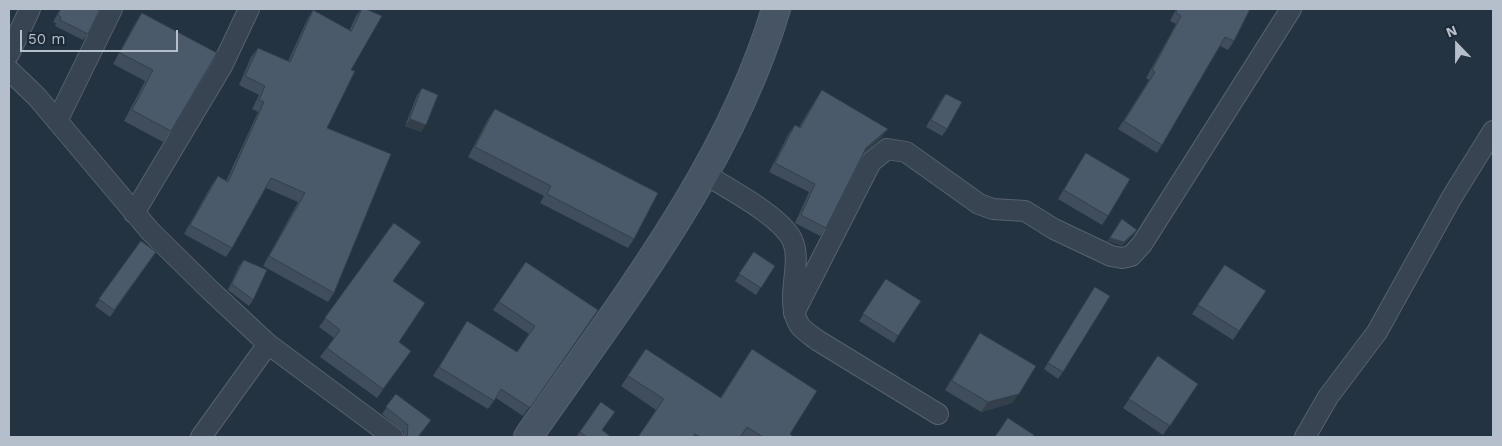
<!DOCTYPE html>
<html>
<head>
<meta charset="utf-8">
<style>
	body { margin:0 }
	#map { position:relative; width:1502px; height:446px; overflow:hidden; background:#243341; font-family:"Work Sans",sans-serif }
	canvas { display:block }
	.frame { position:absolute; inset:0; border:10px solid #b5bfcb; pointer-events:none }
	.north { position:absolute; left:1432px; top:20px; width:50px; height:50px; -webkit-text-stroke:4px #1d2936; paint-order:stroke; rotate:338deg; font-size:14px; font-weight:700; line-height:20px; text-align:center; color:#b5bfcb }
	.north::after { content:''; display:block; margin:auto; width:18px; height:22px; background:#b5bfcb; clip-path:polygon(50% 0,100% 100%,50% 72%,0 100%) }
	.scale { position:absolute; left:20px; top:30px; width:158px; height:22px; box-sizing:border-box; border:2px solid #b5bfcb; border-top:0; padding-left:6px; font-size:15px; line-height:18px; white-space:nowrap; color:#b5bfcb; -webkit-text-stroke:4px #1d2936; paint-order:stroke }
</style>
</head>
<body>
<div id="map">
<canvas width="1502" height="446"></canvas>
<div class="frame"></div>
<div class="north">N</div>
<div class="scale">50 m</div>
</div>
<script>
const ctx = document.querySelector('canvas').getContext('2d');
ctx.lineJoin = 'round';
function trace(path, color, width, dash) {
  ctx.strokeStyle = color;
  ctx.lineWidth = width;
  ctx.lineCap = dash ? 'butt' : 'round';
  ctx.setLineDash(dash || []);
  ctx.stroke(path);
}
function fillPath(path, color) {
  ctx.fillStyle = color;
  ctx.fill(path, 'evenodd');
}
const street = new Path2D(`
	M 9,54 L 30,9
	M 9,70 L 37,97 L 150,231 L 210,290 L 268,344 L 393,437
	M 57,121 L 112,9
	M 703,173 C 727,188 775,213 790,236 C 806,260 782,299 800,326 C 804,331 812,336 817,340 L 938,414
	M 134,213 L 222,66 L 249,9
	M 794,313 L 871,162 L 887,149 L 906,152 L 979,204 L 993,209 L 1025,211 L 1054,229 L 1111,256 L 1122,258 L 1131,256 L 1142,244 L 1291,9
	M 201,437 L 268,344
	M 1305,437 L 1328,397 L 1377,332 L 1452,197 L 1493,131`);
const secondary = new Path2D(`
	M 528,437 C 621,303 729,167 776,9`);
trace(street, '#56626e', 22);
trace(secondary, '#56626e', 30);
trace(street, '#384451', 20);
trace(secondary, '#465464', 28);
fillPath(new Path2D(`
	M 60,9 L 100,9 L 88,34 L 83,40 L 55,26 L 56,23 L 53,22 Z
	M 361,9 L 351,70 L 327,128 L 334,293 L 328,302 L 263,266 L 298,202 L 266,188 L 232,248 L 226,257 L 184,234 L 211,186 L 218,176 L 226,181 L 258,112 L 252,109 L 259,95 L 239,85 L 251,57 L 258,48 L 288,61 L 307,20 L 313,10 L 349,31 L 356,16 Z
	M 1176,9 L 1250,9 L 1234,41 L 1228,50 L 1220,46 L 1162,145 L 1157,153 L 1118,129 L 1149,80 L 1146,78 L 1176,24 L 1170,21 Z
	M 142,13 L 171,131 L 163,142 L 124,121 L 145,81 L 113,64 L 134,25 Z
	M 422,88 L 421,132 L 405,126 L 417,95 Z
	M 822,90 L 882,137 L 863,154 L 826,228 L 820,236 L 795,223 L 809,192 L 769,172 L 789,133 L 795,125 L 799,127 L 816,99 Z
	M 946,94 L 947,129 L 942,136 L 926,127 L 941,100 Z
	M 495,109 L 634,239 L 628,248 L 540,203 L 544,196 L 468,157 L 488,119 Z
	M 1086,153 L 1108,216 L 1102,225 L 1058,199 L 1080,162 Z
	M 394,223 L 393,282 L 399,342 L 411,351 L 377,398 L 320,357 L 334,338 L 319,327 Z
	M 141,241 L 156,252 L 110,317 L 95,306 Z
	M 754,252 L 775,266 L 756,295 L 735,281 Z
	M 244,260 L 253,300 L 249,306 L 228,290 L 239,266 Z
	M 526,262 L 598,310 L 523,416 L 496,398 L 488,409 L 433,376 L 467,321 L 517,352 L 529,334 L 493,310 Z
	M 1225,265 L 1239,331 L 1233,340 L 1192,314 Z
	M 886,279 L 898,336 L 894,343 L 859,321 Z
	M 1095,287 L 1063,372 L 1058,379 L 1044,369 Z
	M 980,333 L 1012,403 L 981,412 L 945,390 L 974,342 Z
	M 646,349 L 720,398 L 752,349 L 790,434 L 794,437 L 638,437 L 656,410 L 621,386 Z
	M 1158,356 L 1198,384 L 1163,435 L 1123,408 Z
	M 396,394 L 418,437 L 403,437 L 404,432 L 382,414 Z
	M 601,402 L 602,430 L 611,437 L 576,437 Z`), '#404d5c');
fillPath(new Path2D(`
	M 410,119 L 426,125 L 421,132 L 405,126 Z
	M 888,129 L 882,137 L 860,157 L 866,148 Z
	M 1137,230 L 1135,233 L 1122,246 L 1107,241 L 1110,238 Z
	M 1019,394 L 1012,403 L 981,412 L 988,402 Z`), '#343f4b');
const building = new Path2D(`
	M 61,9 L 100,9 L 88,34 L 60,20 L 61,17 L 58,15 Z
	M 362,9 L 366,9 L 382,16 L 351,70 L 355,71 L 327,128 L 391,154 L 334,293 L 269,256 L 305,193 L 271,178 L 232,248 L 190,225 L 218,176 L 228,182 L 264,102 L 259,100 L 265,86 L 245,76 L 258,48 L 290,62 L 313,10 L 351,31 Z
	M 1178,9 L 1250,9 L 1234,41 L 1225,37 L 1162,145 L 1124,121 L 1155,72 L 1152,70 L 1181,16 L 1176,13 Z
	M 142,13 L 217,53 L 171,131 L 132,110 L 153,70 L 120,53 Z
	M 422,88 L 438,95 L 426,125 L 410,119 Z
	M 822,90 L 888,129 L 866,148 L 826,228 L 801,215 L 815,184 L 775,163 L 795,125 L 800,128 Z
	M 946,94 L 962,102 L 947,129 L 931,120 Z
	M 495,109 L 658,193 L 634,239 L 547,194 L 551,186 L 475,147 Z
	M 1086,153 L 1130,179 L 1108,216 L 1064,190 Z
	M 1122,219 L 1137,230 L 1124,242 L 1110,238 Z
	M 394,223 L 421,242 L 393,281 L 425,303 L 399,342 L 411,351 L 383,389 L 327,348 L 340,330 L 325,318 Z
	M 141,241 L 156,252 L 114,310 L 99,299 Z
	M 754,252 L 775,266 L 761,288 L 739,274 Z
	M 244,260 L 267,270 L 253,300 L 232,284 Z
	M 526,262 L 598,310 L 530,408 L 501,389 L 494,401 L 439,367 L 467,321 L 517,352 L 535,326 L 499,302 Z
	M 1225,265 L 1266,291 L 1239,331 L 1198,305 Z
	M 886,279 L 921,301 L 898,336 L 863,314 Z
	M 1095,287 L 1110,296 L 1063,372 L 1048,363 Z
	M 980,333 L 1036,366 L 1019,394 L 988,402 L 952,381 Z
	M 646,349 L 721,398 L 752,349 L 817,391 L 790,434 L 794,437 L 763,437 L 747,427 L 740,437 L 701,437 L 695,434 L 693,437 L 638,437 L 664,399 L 628,376 Z
	M 1158,356 L 1198,384 L 1170,426 L 1129,399 Z
	M 396,394 L 431,420 L 418,437 L 407,437 L 408,425 L 386,407 Z
	M 601,402 L 615,412 L 602,430 L 611,437 L 587,437 L 580,432 Z
	M 1008,418 L 1034,435 L 1032,437 L 995,437 Z`);
fillPath(building, '#4a5a6b');
trace(building, '#343f4b', 1);
</script>
</body>
</html>
